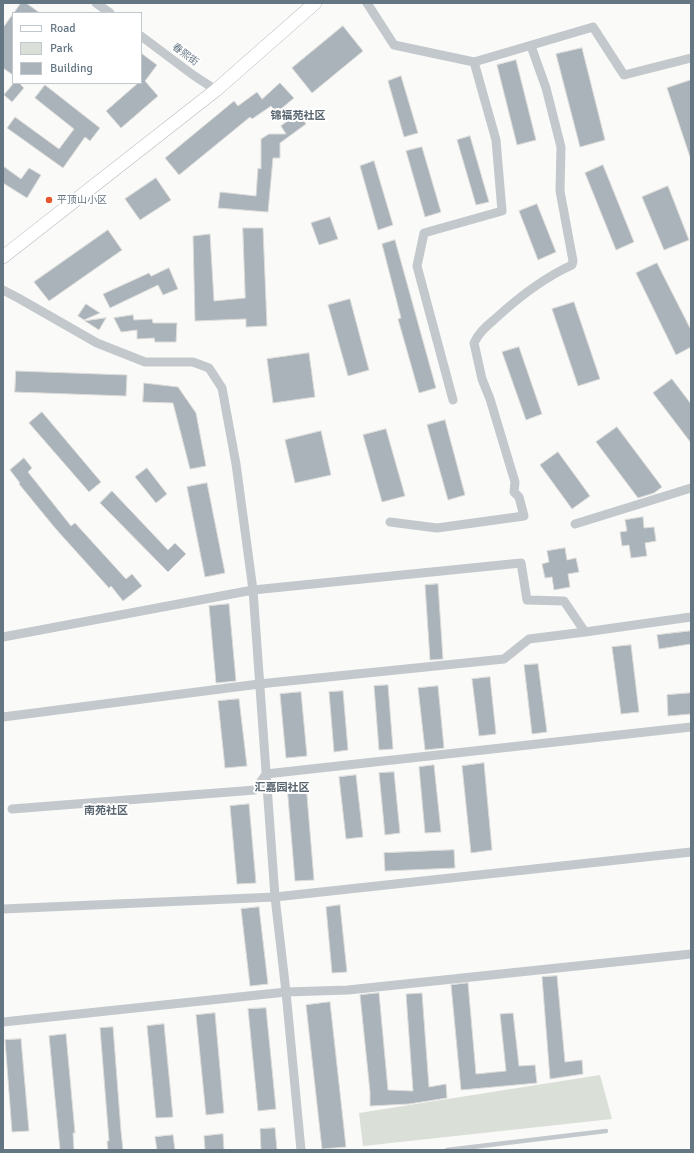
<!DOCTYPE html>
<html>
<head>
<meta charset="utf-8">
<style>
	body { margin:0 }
	#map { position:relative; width:694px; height:1153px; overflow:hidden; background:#fafaf8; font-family:Signika,sans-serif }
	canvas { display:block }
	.frame { position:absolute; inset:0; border:4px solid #657683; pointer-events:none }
	.legend { position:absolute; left:12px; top:12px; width:130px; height:72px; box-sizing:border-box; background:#fff; border:1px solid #c1c8cd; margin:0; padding:5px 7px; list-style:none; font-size:12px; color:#657683 }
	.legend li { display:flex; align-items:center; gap:8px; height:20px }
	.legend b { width:20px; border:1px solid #c1c8cd }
</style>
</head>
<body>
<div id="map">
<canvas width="694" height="1153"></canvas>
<div class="frame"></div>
<ul class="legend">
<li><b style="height:5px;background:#fff"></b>Road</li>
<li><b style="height:11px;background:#dadfd7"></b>Park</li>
<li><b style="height:11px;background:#aab3b9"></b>Building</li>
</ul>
</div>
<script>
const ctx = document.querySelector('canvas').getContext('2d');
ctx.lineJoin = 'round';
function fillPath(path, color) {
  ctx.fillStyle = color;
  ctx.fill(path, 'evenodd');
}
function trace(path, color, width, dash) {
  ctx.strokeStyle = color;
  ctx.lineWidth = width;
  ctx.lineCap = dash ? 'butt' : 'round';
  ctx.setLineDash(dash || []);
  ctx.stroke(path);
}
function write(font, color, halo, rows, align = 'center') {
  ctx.font = font + ' Signika,"Noto Sans SC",sans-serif';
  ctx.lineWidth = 4;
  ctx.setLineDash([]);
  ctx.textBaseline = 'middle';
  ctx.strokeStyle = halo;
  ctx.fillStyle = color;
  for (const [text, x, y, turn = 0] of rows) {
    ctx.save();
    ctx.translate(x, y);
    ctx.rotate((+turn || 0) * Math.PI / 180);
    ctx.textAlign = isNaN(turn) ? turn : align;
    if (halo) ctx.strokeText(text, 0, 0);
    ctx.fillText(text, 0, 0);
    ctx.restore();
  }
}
fillPath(new Path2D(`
	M 600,1075 L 612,1119 L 363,1146 L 359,1113 Z`), '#dadfd7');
const building = new Path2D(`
	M 21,3 L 26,3 L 40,13 L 14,13 Z
	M 13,14 L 13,75 L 3,68 L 3,28 Z
	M 343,26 L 363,51 L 312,93 L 292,68 Z
	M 582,48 L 605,140 L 580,147 L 556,54 Z
	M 141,53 L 157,65 L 145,81 L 158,96 L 121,128 L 106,111 L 138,83 L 141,83 Z
	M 516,60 L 536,140 L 517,145 L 497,65 Z
	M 401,76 L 418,133 L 404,137 L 388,81 Z
	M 691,80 L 691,157 L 690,157 L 667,88 Z
	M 14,83 L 19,83 L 24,88 L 12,102 L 4,95 Z
	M 280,83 L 294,98 L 276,113 L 271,106 L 252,119 L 250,117 L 179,175 L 165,158 L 234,101 L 238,106 L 257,92 L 262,99 Z
	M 45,85 L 100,128 L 90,141 L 85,137 L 63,168 L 7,128 L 15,117 L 59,149 L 74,129 L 35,98 Z
	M 299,113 L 306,124 L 280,143 L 280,158 L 273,158 L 268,212 L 218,208 L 220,192 L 256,196 L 258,168 L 261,169 L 261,139 L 269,134 L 286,134 L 281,126 Z
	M 470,136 L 489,202 L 476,205 L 457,140 Z
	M 422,147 L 441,212 L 425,217 L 406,151 Z
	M 374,161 L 393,225 L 378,230 L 360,166 Z
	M 603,165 L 634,242 L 616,250 L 585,173 Z
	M 3,166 L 21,179 L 29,168 L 41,175 L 27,198 L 3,183 Z
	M 156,178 L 171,200 L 140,220 L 125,199 Z
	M 668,186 L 689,240 L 664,250 L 642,197 Z
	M 537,204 L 556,252 L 538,260 L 519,211 Z
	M 330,217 L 338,239 L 319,245 L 311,223 Z
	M 243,228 L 263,228 L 267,326 L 246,327 L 246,319 L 195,321 L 193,236 L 210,234 L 214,301 L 245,298 Z
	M 108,230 L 122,250 L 49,301 L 34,282 Z
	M 395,240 L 436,388 L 419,393 L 398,319 L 401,318 L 382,244 Z
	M 657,263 L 691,330 L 691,347 L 676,355 L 636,273 Z
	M 169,268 L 178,289 L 163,295 L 158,285 L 110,308 L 103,294 L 149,273 L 151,276 Z
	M 350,299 L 369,370 L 348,376 L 328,305 Z
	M 574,302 L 600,379 L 578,386 L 552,309 Z
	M 86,304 L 100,313 L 84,320 L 78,316 Z
	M 133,315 L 134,320 L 152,319 L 153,323 L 177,323 L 176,342 L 155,342 L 154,338 L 137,339 L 137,330 L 121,332 L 114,318 Z
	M 106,318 L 99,330 L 85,321 Z
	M 519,347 L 542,414 L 526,420 L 502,352 Z
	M 309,353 L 315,397 L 273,403 L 267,359 Z
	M 16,371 L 127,375 L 126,396 L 15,392 Z
	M 672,379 L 691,404 L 691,443 L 653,393 Z
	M 144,383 L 178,387 L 196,413 L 206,466 L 190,469 L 173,403 L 143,402 Z
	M 42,412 L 101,482 L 89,492 L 29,423 Z
	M 445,420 L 465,495 L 448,500 L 427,425 Z
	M 617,427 L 662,487 L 654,493 L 638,498 L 596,442 Z
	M 386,429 L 405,496 L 382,502 L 363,435 Z
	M 321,431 L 331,475 L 295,483 L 285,440 Z
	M 558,452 L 590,496 L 572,509 L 540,465 Z
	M 24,458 L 32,468 L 28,472 L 71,526 L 75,523 L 126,579 L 132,574 L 142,586 L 123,601 L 111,586 L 109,588 L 55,528 L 19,484 L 20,483 L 10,470 Z
	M 147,468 L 167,494 L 156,503 L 135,477 Z
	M 207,483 L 225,573 L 205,577 L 187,487 Z
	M 112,491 L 168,550 L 175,543 L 186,554 L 168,572 L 100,503 Z
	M 643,517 L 644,528 L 654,527 L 656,541 L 645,543 L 647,556 L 631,558 L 629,545 L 622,546 L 620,532 L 627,531 L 625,520 Z
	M 565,548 L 567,560 L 576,558 L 579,572 L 568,574 L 570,587 L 554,590 L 552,577 L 545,578 L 542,564 L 549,562 L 547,551 Z
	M 438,584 L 443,659 L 430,660 L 425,585 Z
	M 229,604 L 236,681 L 216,683 L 209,606 Z
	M 691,631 L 691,644 L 659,649 L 657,635 Z
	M 631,645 L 639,712 L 621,714 L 612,647 Z
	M 538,664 L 547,732 L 532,734 L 524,665 Z
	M 490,677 L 496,734 L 479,736 L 472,679 Z
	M 388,685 L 393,749 L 379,750 L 374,686 Z
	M 438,686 L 444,748 L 425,750 L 418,688 Z
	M 343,691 L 348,750 L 334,752 L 329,692 Z
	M 301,692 L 307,756 L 286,758 L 280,694 Z
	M 691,693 L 691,714 L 668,716 L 667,695 Z
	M 239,699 L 247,766 L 225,768 L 218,701 Z
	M 484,763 L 492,850 L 471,853 L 462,766 Z
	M 434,765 L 441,832 L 425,833 L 419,767 Z
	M 394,772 L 400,833 L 385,835 L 379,773 Z
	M 356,775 L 363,837 L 346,839 L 339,777 Z
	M 306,784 L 314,880 L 295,881 L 287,785 Z
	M 249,804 L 256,883 L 237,884 L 230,806 Z
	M 454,850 L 455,868 L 385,871 L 384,853 Z
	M 340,905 L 347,972 L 332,973 L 326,907 Z
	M 259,907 L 268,984 L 250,986 L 241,909 Z
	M 557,976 L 565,1062 L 582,1060 L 583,1074 L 550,1079 L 542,977 Z
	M 468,983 L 476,1074 L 506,1071 L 500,1014 L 513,1013 L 519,1066 L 535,1065 L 537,1083 L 461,1090 L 451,985 Z
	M 379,993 L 388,1090 L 413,1091 L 406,994 L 422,993 L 429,1087 L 446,1084 L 447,1098 L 409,1104 L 370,1106 L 370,1092 L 360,995 Z
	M 330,1002 L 346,1147 L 322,1149 L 306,1005 Z
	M 266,1008 L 276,1109 L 258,1111 L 248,1009 Z
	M 215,1013 L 224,1113 L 206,1115 L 196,1015 Z
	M 164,1024 L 173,1117 L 156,1118 L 147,1026 Z
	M 113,1027 L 121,1131 L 123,1150 L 108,1150 L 107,1141 L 109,1141 L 100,1028 Z
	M 66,1034 L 75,1133 L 73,1133 L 74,1150 L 60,1150 L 49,1036 Z
	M 21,1039 L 29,1131 L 12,1132 L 5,1040 Z
	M 275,1128 L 277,1150 L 261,1150 L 260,1129 Z
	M 223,1134 L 224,1150 L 205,1150 L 204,1136 Z
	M 173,1135 L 175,1150 L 157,1150 L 155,1137 Z`);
fillPath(building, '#aab3b9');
trace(building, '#dcdcda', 1);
const secondary = new Path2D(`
	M 3,257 L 216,90 L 315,3`);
trace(secondary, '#b3babf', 14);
trace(new Path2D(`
	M 447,1150 L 606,1131`), '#c3c8cc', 4.5);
trace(new Path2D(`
	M 96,3 L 110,13
	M 367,3 L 394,45 L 474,62 L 593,27 L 624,75 L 691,58
	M 141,36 L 193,75 L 216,90
	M 3,290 L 20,299 L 97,343 L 145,362 L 193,362 L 209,368 L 222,388 L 236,464 L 253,590 L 275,897 L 286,992 L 301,1150
	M 453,400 L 417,266 L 424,233 L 502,211 L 496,140 L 474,62
	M 390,522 L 437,528 L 524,516 L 519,497 L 514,492 L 515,482 L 490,399 L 482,379 L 474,343 C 479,332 487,326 496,318 C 519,297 543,278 572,265 L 573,261 L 560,191 L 561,147 L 546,88 L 531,46
	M 575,524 L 691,488
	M 3,637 L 253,590 L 521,563 L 527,600 L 564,601 L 585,632 L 691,617
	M 3,717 L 259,684 L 504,659 L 529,639 L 585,632
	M 12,809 L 255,790 L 266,774 L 691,727
	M 3,909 L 275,897 L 691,852
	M 3,1022 L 286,992 L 348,990 L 691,954`), '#c3c8cc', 9);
trace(secondary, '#fff', 13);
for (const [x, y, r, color] of [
	[49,200,4,"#e4572e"]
]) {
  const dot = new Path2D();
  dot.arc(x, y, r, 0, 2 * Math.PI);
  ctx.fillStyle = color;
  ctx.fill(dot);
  trace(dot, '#fff', 1.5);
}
write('10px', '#657683', '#fff', [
	["春熙街",185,55,37]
]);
write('10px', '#657683', '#fff', [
	["平顶山小区",57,200]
], 'left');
write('bold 11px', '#57646e', '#fff', [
	["锦福苑社区",298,116],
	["汇嘉园社区",282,788],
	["南苑社区",106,811]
]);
</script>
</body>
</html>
